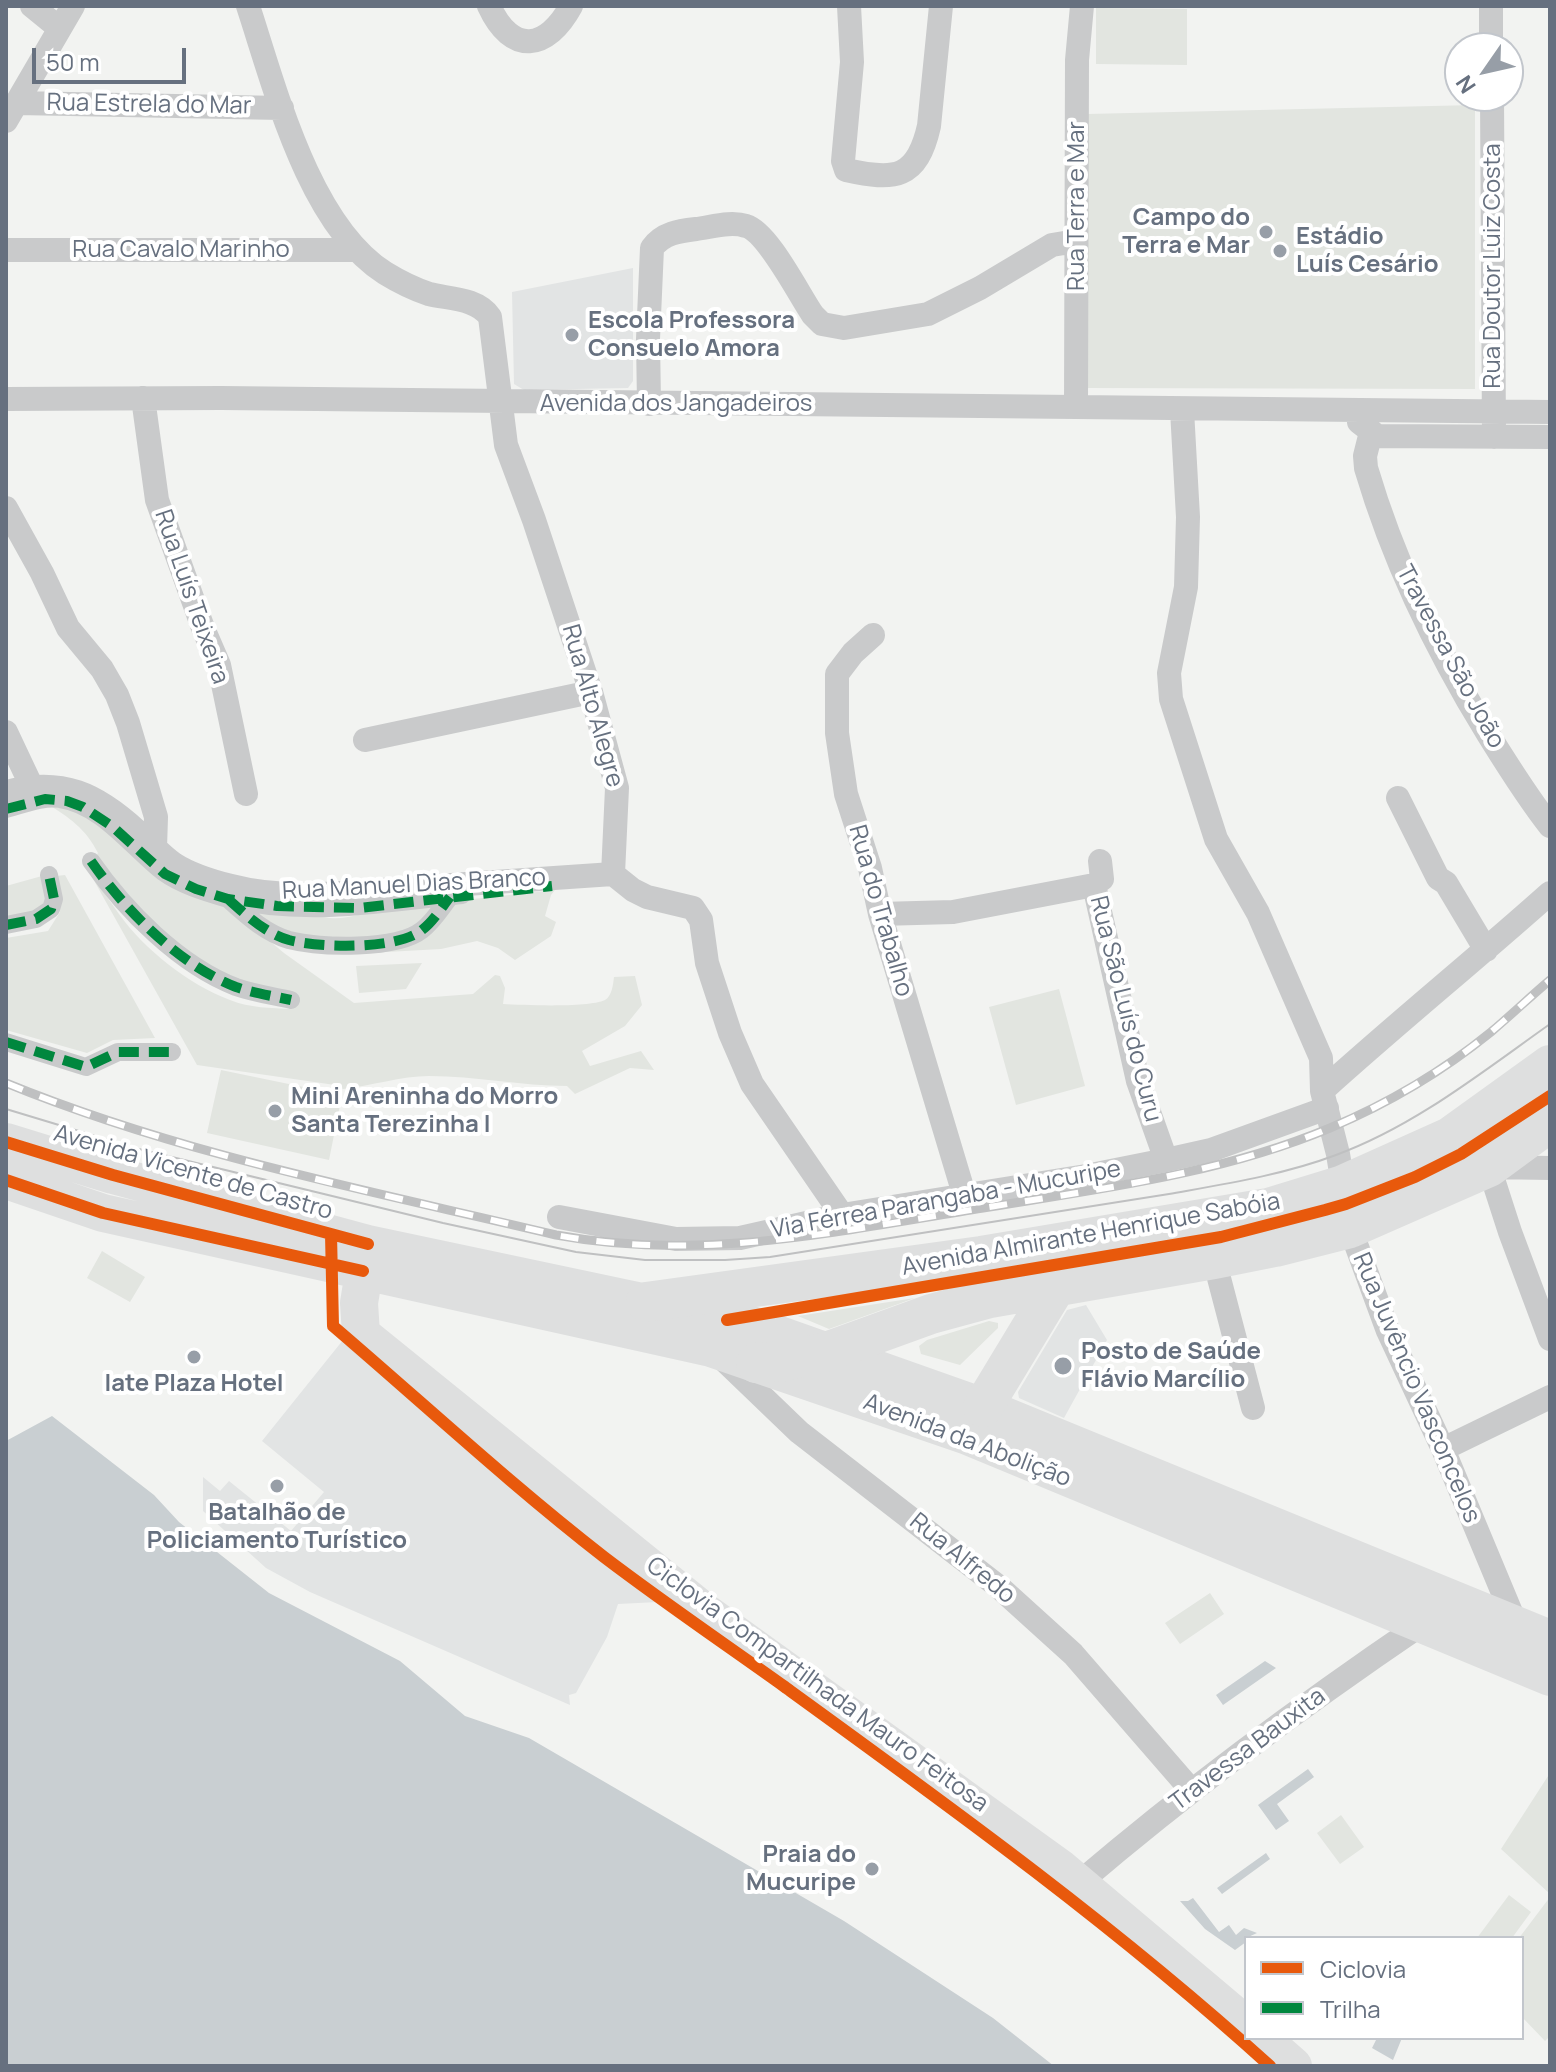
<!DOCTYPE html>
<html>
<head>
<meta charset="utf-8">
<style>
	body { margin:0 }
	#map { position:relative; width:1556px; height:2072px; overflow:hidden; background:#f2f3f1; font-family:Manrope,sans-serif }
	canvas { display:block }
	.frame { position:absolute; inset:0; border:8px solid #66707f; pointer-events:none }
	.legend { position:absolute; left:1244px; top:1936px; width:280px; height:104px; box-sizing:border-box; background:#fff; border:2px solid #c2c6cc; margin:0; padding:10px 14px; list-style:none; font-size:24px; color:#66707f }
	.legend li { display:flex; align-items:center; gap:16px; height:40px }
	.legend b { width:40px; border:2px solid #c2c6cc }
	.north { position:absolute; left:1444px; top:32px; width:80px; height:80px; box-sizing:border-box; background:#fff; border:2px solid #c2c6cc; border-radius:50%; rotate:236deg; font-size:22px; font-weight:700; line-height:32px; text-align:center; color:#66707f }
	.north::after { content:''; display:block; margin:auto; width:28px; height:36px; background:#979ea7; clip-path:polygon(50% 0,100% 100%,50% 72%,0 100%) }
	.scale { position:absolute; left:32px; top:48px; width:154px; height:36px; box-sizing:border-box; border:4px solid #66707f; border-top:0; padding-left:10px; font-size:24px; line-height:28px; white-space:nowrap; color:#66707f; -webkit-text-stroke:6px #fff; paint-order:stroke }
</style>
</head>
<body>
<div id="map">
<canvas width="1556" height="2072"></canvas>
<div class="frame"></div>
<ul class="legend">
<li><b style="height:10px;background:#e8590c"></b>Ciclovia</li>
<li><b style="height:10px;background:#00873e"></b>Trilha</li>
</ul>
<div class="north">N</div>
<div class="scale">50 m</div>
</div>
<script>
const ctx = document.querySelector('canvas').getContext('2d');
ctx.lineJoin = 'round';
function fillPath(path, color) {
  ctx.fillStyle = color;
  ctx.fill(path, 'evenodd');
}
function trace(path, color, width, dash) {
  ctx.strokeStyle = color;
  ctx.lineWidth = width;
  ctx.lineCap = dash ? 'butt' : 'round';
  ctx.setLineDash(dash || []);
  ctx.stroke(path);
}
function write(font, color, halo, rows, align = 'center') {
  ctx.font = font + ' Manrope,sans-serif';
  ctx.lineWidth = 8;
  ctx.setLineDash([]);
  ctx.textBaseline = 'middle';
  ctx.strokeStyle = halo;
  ctx.fillStyle = color;
  for (const [text, x, y, turn = 0] of rows) {
    ctx.save();
    ctx.translate(x, y);
    ctx.rotate((+turn || 0) * Math.PI / 180);
    ctx.textAlign = isNaN(turn) ? turn : align;
    if (halo) ctx.strokeText(text, 0, 0);
    ctx.fillText(text, 0, 0);
    ctx.restore();
  }
}
fillPath(new Path2D(`
	M 633,268 L 633,381 L 628,388 L 524,390 L 514,384 L 512,292 Z
	M 1086,1305 L 1107,1340 L 1064,1418 L 1019,1398 L 1018,1392 L 1067,1310 Z
	M 343,1340 L 531,1501 L 658,1602 L 618,1604 L 607,1637 L 576,1693 L 569,1695 L 570,1705 L 310,1592 L 266,1568 L 203,1511 L 203,1477 L 220,1491 L 229,1481 L 291,1531 L 324,1492 L 262,1441 Z`), '#e2e4e4');
fillPath(new Path2D(`
	M 1096,8 L 1187,9 L 1187,65 L 1096,64 Z
	M 1475,105 L 1475,389 L 1085,388 L 1087,114 Z
	M 47,804 L 77,811 L 228,906 L 284,953 L 354,1003 L 473,994 L 495,975 L 500,976 L 505,988 L 503,1004 C 524,1005 588,1008 605,1000 C 612,996 613,985 614,977 L 635,976 L 642,1005 L 625,1026 L 582,1051 L 590,1066 L 641,1051 L 654,1070 L 630,1068 L 575,1094 L 567,1086 C 521,1086 476,1076 429,1076 C 402,1076 370,1086 343,1089 L 335,1085 L 197,1065 L 87,868 C 98,883 108,899 119,914 C 145,950 188,984 230,1000 C 250,1008 271,1008 291,1009 L 295,994 C 275,989 253,986 234,979 C 187,962 126,896 96,856 L 98,853 C 86,829 69,817 47,804 Z
	M 65,875 L 155,1038 L 113,1040 L 87,1053 L 6,1030 L 6,938 L 48,931 L 60,912 L 56,876 Z
	M 42,876 L 48,897 C 39,914 23,915 6,918 L 6,886 Z
	M 555,890 L 551,895 L 545,916 L 556,922 L 551,936 L 515,960 L 498,948 L 477,941 L 441,949 L 350,954 L 393,947 L 455,901 Z
	M 439,903 L 417,925 L 387,938 L 290,936 L 247,908 L 313,913 C 337,925 357,913 381,910 C 400,907 420,905 439,903 Z
	M 422,963 L 406,989 L 359,993 L 356,966 Z
	M 1059,989 L 1085,1086 L 1016,1105 L 989,1007 Z
	M 221,1070 L 342,1095 L 329,1160 L 207,1133 Z
	M 102,1251 L 145,1277 L 130,1302 L 87,1278 Z
	M 915,1298 L 829,1329 L 798,1316 Z
	M 989,1321 L 998,1323 L 998,1328 L 960,1365 L 921,1354 L 919,1346 L 927,1340 Z
	M 1210,1593 L 1224,1614 L 1180,1644 L 1165,1623 Z
	M 1550,1773 L 1550,1894 L 1501,1849 Z
	M 1341,1815 L 1364,1847 L 1340,1864 L 1317,1833 Z
	M 1509,1895 L 1531,1912 L 1512,1938 L 1477,1938 Z
	M 1550,1897 L 1550,2036 L 1545,2041 L 1522,2017 L 1522,1938 L 1519,1938 Z`), '#e2e5e0');
fillPath(new Path2D(`
	M 52,1416 L 154,1495 L 179,1522 L 269,1593 L 400,1661 L 465,1716 L 529,1738 L 844,1921 L 993,2018 L 1054,2066 L 6,2066 L 6,1441 Z
	M 1265,1661 L 1276,1668 L 1223,1705 L 1216,1695 Z
	M 1308,1769 L 1314,1777 L 1277,1804 L 1289,1821 L 1276,1830 L 1258,1805 Z
	M 1266,1853 L 1270,1859 L 1222,1894 L 1217,1888 Z
	M 1193,1898 L 1219,1932 L 1229,1925 L 1236,1935 L 1244,1928 L 1257,1933 L 1246,1938 L 1246,1942 L 1235,1950 L 1205,1929 L 1180,1901 L 1188,1901 Z
	M 1377,2038 L 1402,2038 L 1393,2060 L 1372,2048 Z`), '#c9cfd2');
trace(new Path2D(`
	M 6,809 C 22,805 43,796 60,799 C 102,805 132,848 163,872 C 181,885 204,892 225,898 C 303,918 384,904 462,895
	M 91,861 C 125,910 179,965 236,987 C 253,993 273,996 291,1000
	M 228,899 C 246,915 265,933 289,940 C 320,948 397,950 422,930 C 433,922 442,907 450,897
	M 6,925 L 36,919 L 51,909 L 54,899 L 49,875
	M 6,1042 L 86,1067 L 118,1052 L 172,1052`), '#c9cacb', 18);
trace(new Path2D(`
	M 32,6 L 59,28
	M 248,6 C 275,88 309,225 385,273 C 398,281 414,289 429,294 C 449,299 477,298 490,317 L 506,445 L 534,520 L 591,692 L 617,788 L 613,874 L 633,890 L 647,897 L 693,908 L 701,920 L 707,963 L 730,1033 L 752,1084 L 842,1215
	M 489,6 C 512,56 547,50 571,6
	M 849,6 L 852,62 L 843,161 L 846,170 C 895,181 917,179 929,126 L 941,6
	M 1491,6 L 1491,48
	M 1492,96 L 1494,437
	M 17,103 L 282,108
	M 6,121 L 73,6
	M 6,250 L 356,250
	M 143,398 L 157,500 L 203,628 L 219,665 L 246,794
	M 6,399 L 221,398 L 1550,412
	M 649,404 L 648,339 L 652,248 C 663,233 679,231 696,229 C 712,227 731,221 746,226 C 768,232 799,295 813,315 L 822,324 L 844,328 L 928,314 L 980,288 L 1052,245 L 1076,241
	M 1076,406 L 1077,60 L 1082,6
	M 1182,410 L 1188,517 L 1186,587 L 1169,673 L 1171,699 L 1216,839 L 1258,913 L 1321,1058 L 1322,1091 L 1338,1154 L 1350,1228 L 1388,1331 L 1443,1449 L 1518,1629
	M 1359,422 L 1377,436 L 1550,437
	M 1371,432 L 1365,456 L 1366,468 C 1394,563 1437,651 1488,734 C 1508,766 1527,797 1550,826
	M 6,508 L 42,573 L 68,628 L 102,669 L 117,695 L 128,723 L 156,817 L 155,848
	M 873,635 L 853,653 L 837,674 L 837,733 L 846,794 L 870,868 L 880,914 L 964,1194
	M 6,732 L 31,785
	M 365,740 L 591,692
	M 6,792 C 62,777 97,794 138,832 C 150,842 161,855 174,864 C 191,875 211,881 231,886 C 287,901 350,892 407,888 C 476,883 545,879 613,874
	M 1398,798 L 1438,878 L 1446,883 L 1486,950
	M 1100,861 L 1102,879 L 1094,885 L 1138,1081 L 1166,1160
	M 880,914 L 953,912 L 1094,885
	M 1322,1091 C 1397,1023 1475,960 1550,893
	M 1550,1168 L 1489,1167 L 1510,1232 L 1550,1339
	M 559,1217 L 676,1239 L 740,1238 L 842,1215 L 1086,1176 L 1166,1160 L 1211,1150 L 1327,1108
	M 1214,1259 L 1253,1408
	M 722,1358 L 799,1432 L 999,1587 L 1073,1654 L 1192,1791
	M 1443,1449 L 1550,1397
	M 1079,1883 C 1188,1790 1304,1704 1422,1624`), '#c9cacb', 24);
trace(new Path2D(`
	M 6,1142 L 113,1175 L 368,1244 L 751,1325 L 983,1407 L 1550,1639
	M 6,1180 L 103,1213 L 711,1348 L 965,1435 L 1550,1677
	M 368,1247 L 359,1303 L 361,1334 L 707,1614 L 1061,1869 L 1246,2025
	M 1261,2038 L 1293,2066`), '#dedfdf', 38);
trace(new Path2D(`
	M 646,1302 L 981,1256 L 1268,1208 L 1343,1185 L 1450,1137 L 1550,1065
	M 756,1363 L 785,1361 L 826,1352 L 931,1314 L 990,1298 L 1214,1259 L 1275,1247 L 1350,1228 L 1489,1167 L 1550,1122
	M 983,1407 L 1055,1288`), '#dedfdf', 40);
trace(new Path2D(`
	M 6,1109 L 135,1148 L 443,1223 L 576,1252 L 645,1260 L 725,1260 L 770,1257 L 1169,1194 C 1225,1184 1283,1175 1336,1155 C 1415,1126 1482,1072 1550,1024`), '#bfc0c1', 2);
const rail = new Path2D(`
	M 6,1083 C 182,1155 372,1191 556,1235 C 703,1262 839,1231 983,1208 C 1100,1189 1220,1174 1330,1128 C 1387,1104 1443,1071 1491,1032 C 1511,1015 1530,997 1550,980`);
trace(rail, '#bfc0c1', 9);
trace(rail, '#fff', 6, [18]);
trace(new Path2D(`
	M 6,809 L 45,799 L 67,801 L 83,807 L 113,827 L 165,874 L 196,889 L 228,899 L 277,906 L 359,908 L 552,886
	M 91,861 C 125,910 179,965 236,987 C 253,993 273,996 291,1000
	M 228,899 C 246,915 265,933 289,940 C 320,948 397,950 422,930 C 433,922 442,907 450,897
	M 6,925 L 36,919 L 51,909 L 54,899 L 49,875
	M 6,1042 L 86,1067 L 118,1052 L 172,1052`), '#00873e', 10, [20, 10]);
trace(new Path2D(`
	M 6,1142 L 113,1175 L 368,1244
	M 6,1180 L 103,1213 L 363,1271
	M 331,1234 L 333,1326 C 423,1403 510,1484 604,1557 C 663,1602 725,1644 785,1687 C 952,1808 1118,1928 1270,2066
	M 727,1320 L 1221,1237 L 1325,1210 L 1346,1204 L 1415,1177 L 1461,1154 L 1550,1096`), '#e8590c', 12);
for (const [x, y, r, color] of [
	[1266,232,8,"#979ea7"],
	[1280,251,8,"#979ea7"],
	[572,335,8,"#979ea7"],
	[275,1111,8,"#979ea7"],
	[194,1357,8,"#979ea7"],
	[1063,1366,10,"#979ea7"],
	[277,1486,8,"#979ea7"],
	[872,1869,8,"#979ea7"]
]) {
  const dot = new Path2D();
  dot.arc(x, y, r, 0, 2 * Math.PI);
  ctx.fillStyle = color;
  ctx.fill(dot);
  trace(dot, '#fff', 3);
}
write('24px', '#66707f', '#fff', [
	["Rua Estrela do Mar",149,105,1],
	["Rua Terra e Mar",1077,206,-90],
	["Rua Cavalo Marinho",181,250],
	["Rua Doutor Luiz Costa",1493,266,-90],
	["Avenida dos Jangadeiros",676,404],
	["Rua Luís Teixeira",191,597,71],
	["Travessa São João",1450,657,62],
	["Rua Alto Alegre",592,706,74],
	["Rua Manuel Dias Branco",414,885,-3],
	["Rua do Trabalho",880,911,74],
	["Rua São Luís do Curu",1125,1009,76],
	["Avenida Vicente de Castro",193,1173,16],
	["Via Férrea Parangaba - Mucuripe",946,1200,-10],
	["Avenida Almirante Henrique Sabóia",1091,1235,-10],
	["Rua Juvêncio Vasconcelos",1416,1388,67],
	["Avenida da Abolição",967,1441,21],
	["Rua Alfredo",962,1559,39],
	["Ciclovia Compartilhada Mauro Feitosa",817,1685,36],
	["Travessa Bauxita",1248,1750,-37]
]);
write('bold 24px', '#66707f', '#fff', [
	["Campo do",1250,218,"right"],
	["Terra e Mar",1250,246,"right"],
	["Estádio",1296,237],
	["Luís Cesário",1296,265],
	["Escola Professora",588,321],
	["Consuelo Amora",588,349],
	["Mini Areninha do Morro",291,1097],
	["Santa Terezinha I",291,1125],
	["Posto de Saúde",1081,1352],
	["Flávio Marcílio",1081,1380],
	["Iate Plaza Hotel",194,1384,"center"],
	["Batalhão de",277,1513,"center"],
	["Policiamento Turístico",277,1541,"center"],
	["Praia do",856,1855,"right"],
	["Mucuripe",856,1883,"right"]
], 'left');
</script>
</body>
</html>
